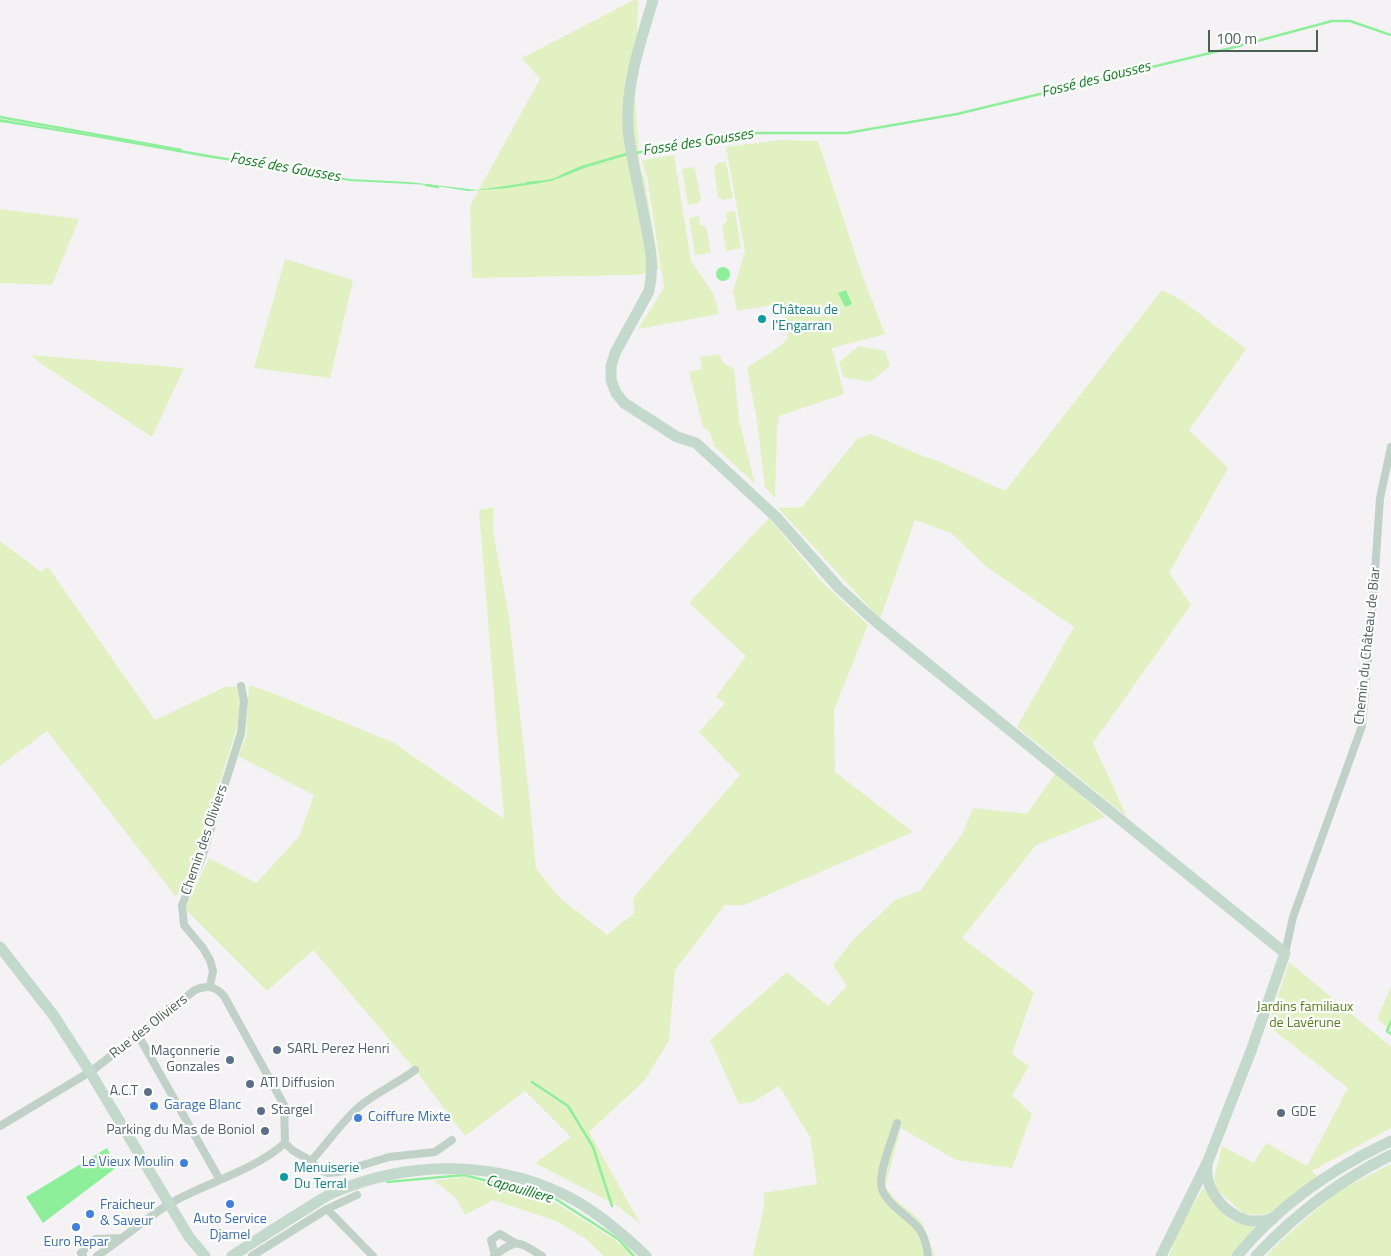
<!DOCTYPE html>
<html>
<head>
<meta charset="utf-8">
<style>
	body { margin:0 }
	#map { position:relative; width:1391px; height:1256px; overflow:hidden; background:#f4f2f4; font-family:"Titillium Web",sans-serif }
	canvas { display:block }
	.scale { position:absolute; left:1208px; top:30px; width:110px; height:22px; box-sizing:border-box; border:2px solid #496052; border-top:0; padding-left:6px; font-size:15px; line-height:18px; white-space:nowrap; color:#496052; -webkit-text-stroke:4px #fff; paint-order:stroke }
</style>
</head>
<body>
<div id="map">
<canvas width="1391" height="1256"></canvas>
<div class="scale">100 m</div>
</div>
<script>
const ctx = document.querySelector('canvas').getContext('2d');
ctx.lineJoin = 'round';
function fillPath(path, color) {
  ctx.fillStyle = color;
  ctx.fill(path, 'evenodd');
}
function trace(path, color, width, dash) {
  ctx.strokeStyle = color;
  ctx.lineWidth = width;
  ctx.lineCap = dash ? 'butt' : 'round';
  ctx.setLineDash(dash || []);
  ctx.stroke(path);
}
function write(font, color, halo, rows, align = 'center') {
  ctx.font = font + ' "Titillium Web",sans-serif';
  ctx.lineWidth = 4.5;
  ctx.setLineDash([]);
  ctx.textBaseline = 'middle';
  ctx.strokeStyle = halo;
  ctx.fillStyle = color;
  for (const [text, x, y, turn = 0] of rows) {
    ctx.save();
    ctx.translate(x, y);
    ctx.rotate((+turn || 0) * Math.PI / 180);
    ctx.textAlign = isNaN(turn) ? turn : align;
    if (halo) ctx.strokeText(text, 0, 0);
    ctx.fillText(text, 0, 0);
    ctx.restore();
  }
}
fillPath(new Path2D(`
	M 634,0 L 638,0 L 635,95 L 639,158 L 642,175 L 644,176 L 659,269 L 638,275 L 472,278 L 470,206 L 540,79 L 522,58 Z
	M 779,140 L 818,141 L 861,272 L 885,334 L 832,348 L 844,394 L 779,416 L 777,428 L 775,498 L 765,487 L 757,421 L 747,368 C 760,358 777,351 788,338 L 783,303 L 737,311 L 733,291 L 745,251 L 726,147 Z
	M 674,155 L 691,261 L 713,293 L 719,314 L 638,329 L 664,288 L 647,176 L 645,173 L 642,160 Z
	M 726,162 L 733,198 L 723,200 L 718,197 L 714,167 L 718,163 Z
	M 691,167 L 695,169 L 701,199 L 698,203 L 688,205 L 682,169 Z
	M 0,209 L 79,219 L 52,285 L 0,283 Z
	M 735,211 L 741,248 L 726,251 L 722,225 L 727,221 L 726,212 Z
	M 699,216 L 700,225 L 706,227 L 711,253 L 695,255 L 689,218 Z
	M 285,259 L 353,280 L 330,378 L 254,368 Z
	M 1162,290 L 1180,299 L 1246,349 L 1189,430 L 1228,468 L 1169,573 L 1191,605 L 1093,743 L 1127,817 L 1017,727 L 1074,627 L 987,567 L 951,533 L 915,520 L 880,619 L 778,508 L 802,507 L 857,439 L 871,434 L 925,457 L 936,460 L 1005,491 Z
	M 859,346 L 885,351 L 890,366 L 870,382 L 843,377 L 839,362 Z
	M 719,354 L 723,363 L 734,369 L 739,420 L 755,484 L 714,446 L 710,432 L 703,427 L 689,372 L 702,369 L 700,357 Z
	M 31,355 L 184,368 L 152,437 L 43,365 Z
	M 494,507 L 493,531 L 509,617 L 531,812 L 536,869 L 560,898 L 607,935 L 634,913 L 633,898 L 740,775 L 699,732 L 725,703 L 716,697 L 746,656 L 689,603 L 769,518 L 822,582 L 868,625 L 834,710 L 835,772 L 913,832 L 744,905 L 725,905 L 675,970 L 669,1040 L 645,1080 L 589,1132 L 641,1225 L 618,1206 L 535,1163 L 571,1137 L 525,1091 L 465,1136 L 412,1066 L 313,950 L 267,991 L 185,909 L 209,858 L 256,883 L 299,837 L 314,795 L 238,756 L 246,737 L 249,685 L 273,693 L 394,743 L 504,819 L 479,510 Z
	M 0,541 L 41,572 L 48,567 L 155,720 L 225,687 L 237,687 L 241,704 L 236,731 L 197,855 L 176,897 L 47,731 L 0,766 Z
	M 1056,772 L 1105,817 L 1036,845 L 962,938 L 1034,992 L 1012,1054 L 1029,1066 L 1012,1095 L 1032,1114 L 1012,1168 L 956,1160 L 901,1128 L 885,1187 L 895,1199 L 922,1222 L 935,1256 L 753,1256 L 764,1207 L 764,1193 L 817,1184 L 810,1137 L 779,1086 L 753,1102 L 739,1104 L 710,1040 L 787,972 L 828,1006 L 847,986 L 833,965 L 853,940 L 895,900 L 920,891 L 962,834 L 973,808 L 1027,814 Z
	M 1289,962 L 1391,1047 L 1391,1128 L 1312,1171 L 1319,1178 L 1269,1215 L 1244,1214 L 1217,1190 L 1214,1178 L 1222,1146 L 1254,1163 L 1266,1143 L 1307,1166 L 1348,1088 L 1268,1026 Z
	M 1391,987 L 1391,1030 L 1377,1019 Z
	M 1391,1164 L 1391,1256 L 1266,1256 L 1285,1237 L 1338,1191 Z
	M 464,1177 L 553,1201 L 615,1240 L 634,1256 L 604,1256 L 586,1239 L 556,1221 L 493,1200 L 465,1215 L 456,1198 L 434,1181 Z
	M 1203,1188 C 1225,1211 1220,1222 1256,1227 L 1230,1256 L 1169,1256 L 1180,1227 Z`), '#e2f1c2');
fillPath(new Path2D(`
	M 0,119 L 350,179 L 409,182 L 477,190 L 552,179 L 587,166 L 630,160 L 590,166 L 551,181 L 508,188 L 468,191 L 430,185 L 349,181 L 273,167 L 211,158 L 94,137 L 7,123 L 0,122 Z
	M716 274a7 7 0 1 1 14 0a7 7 0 1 1-14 0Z
	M 846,290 L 852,304 L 845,307 L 838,293 Z
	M 107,1148 L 117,1167 L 43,1223 L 26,1197 Z`), '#8eef9b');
trace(new Path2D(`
	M 0,117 L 181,150
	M 635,153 L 757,133 L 847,133 L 957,114 L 1231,48 L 1332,21 L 1350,21 L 1391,35
	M 559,177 L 582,167 L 627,154
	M 527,183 L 539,182
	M 426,185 L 438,187
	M 1391,1021 L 1387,1031 L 1391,1034
	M 532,1082 L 568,1106 L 593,1147 L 612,1206
	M 387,1182 L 464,1175 L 554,1198 L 618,1239 L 634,1256`), '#8eef9b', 2.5);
trace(new Path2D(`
	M 1285,953 L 1293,917 L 1362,726 L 1372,616 L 1380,498 L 1391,447
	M 210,986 L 213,971 L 210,960 L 203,948 L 184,925 L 182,905 L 201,860 L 241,733 L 244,701 L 241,686
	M 138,1035 L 220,1180
	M 897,1123 C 892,1141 881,1165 881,1183 C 881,1202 910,1216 920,1230 C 925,1238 927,1247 928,1256
	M 0,1126 L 93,1070 L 195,990 C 207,985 215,986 224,996 L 284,1105 L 285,1143
	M 285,1143 L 292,1150 L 311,1161 L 318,1169 L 328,1173 L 340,1172 L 389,1157 L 435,1152 L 452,1140
	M 311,1161 C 328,1143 341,1122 360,1106 C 377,1092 398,1083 415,1070
	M 327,1209 L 373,1256
	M 495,1255 L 491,1240 L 500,1234 L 515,1243
	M 83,1256 L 81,1253 L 95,1239 L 121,1238
	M 97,1256 C 121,1240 145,1219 169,1204 C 207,1182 252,1172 285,1143
	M 252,1256 L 327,1209 L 357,1195
	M 494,1256 C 518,1238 518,1241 542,1256`), '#c0d1c7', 8);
trace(new Path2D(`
	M 653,0 C 640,44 623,91 629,138 C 633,164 639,190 644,216 C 649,241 655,265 649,291 L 615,353 L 611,366 L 611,380 L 616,393 L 624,403 L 677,437 L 696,443 L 776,517 L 839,588 L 875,621 L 1285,953 L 1251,1051 L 1208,1161 L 1161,1256
	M 0,947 L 54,1016 L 90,1072 L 189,1237 L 205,1256
	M 1207,1165 C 1204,1188 1223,1213 1246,1220 C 1255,1222 1264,1221 1273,1219
	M 232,1256 C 257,1240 281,1224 306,1209 C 316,1203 325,1196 335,1192 C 412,1159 505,1160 578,1202 C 603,1217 625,1236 646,1256
	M 1237,1256 C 1278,1206 1333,1168 1391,1141
	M 1256,1256 C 1297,1213 1337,1182 1391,1155`), '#c3d9cc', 11);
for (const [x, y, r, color] of [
	[762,319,5,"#0f9aa8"],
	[277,1050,5,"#5c6f8a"],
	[230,1060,5,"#5c6f8a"],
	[250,1084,5,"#5c6f8a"],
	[148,1092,5,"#5c6f8a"],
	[154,1106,5,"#3f7fe0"],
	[261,1111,5,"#5c6f8a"],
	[1281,1113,5,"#5c6f8a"],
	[358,1118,5,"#3f7fe0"],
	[265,1131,5,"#5c6f8a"],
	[184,1163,5,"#3f7fe0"],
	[284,1177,5,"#0f9aa8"],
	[230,1204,5,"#3f7fe0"],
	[90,1214,5,"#3f7fe0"],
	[76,1227,5,"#3f7fe0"]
]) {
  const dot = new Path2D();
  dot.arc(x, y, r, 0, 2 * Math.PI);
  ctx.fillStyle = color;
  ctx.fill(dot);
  trace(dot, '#fff', 2);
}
write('14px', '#0d838f', '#fff', [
	["Château de",772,311],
	["l'Engarran",772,327],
	["Menuiserie",294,1169],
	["Du Terral",294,1185]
], 'left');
write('14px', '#496052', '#fff', [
	["Chemin du Château de Biar",1368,646,-84],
	["Chemin des Oliviers",205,840,-71],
	["Rue des Oliviers",149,1027,-38]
]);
write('14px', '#548016', '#fff', [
	["Jardins familiaux",1305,1008],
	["de Lavérune",1305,1024]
]);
write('14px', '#4e5e75', '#fff', [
	["SARL Perez Henri",287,1050],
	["Maçonnerie",220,1052,"right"],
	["Gonzales",220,1068,"right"],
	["ATI Diffusion",260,1084],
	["A.C.T",138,1092,"right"],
	["Stargel",271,1111],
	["GDE",1291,1113],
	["Parking du Mas de Boniol",255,1131,"right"]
], 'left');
write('14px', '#366cbe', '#fff', [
	["Garage Blanc",164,1106],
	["Coiffure Mixte",368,1118],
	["Le Vieux Moulin",174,1163,"right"],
	["Fraicheur",100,1206],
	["& Saveur",100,1222],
	["Auto Service",230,1220,"center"],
	["Djamel",230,1236,"center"],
	["Euro Repar",76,1243,"center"]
], 'left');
write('italic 15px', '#0c821c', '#fff', [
	["Fossé des Gousses",1096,80,-14],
	["Fossé des Gousses",698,143,-9],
	["Fossé des Gousses",285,168,10],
	["Capouilliere",519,1190,16]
]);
</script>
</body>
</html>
